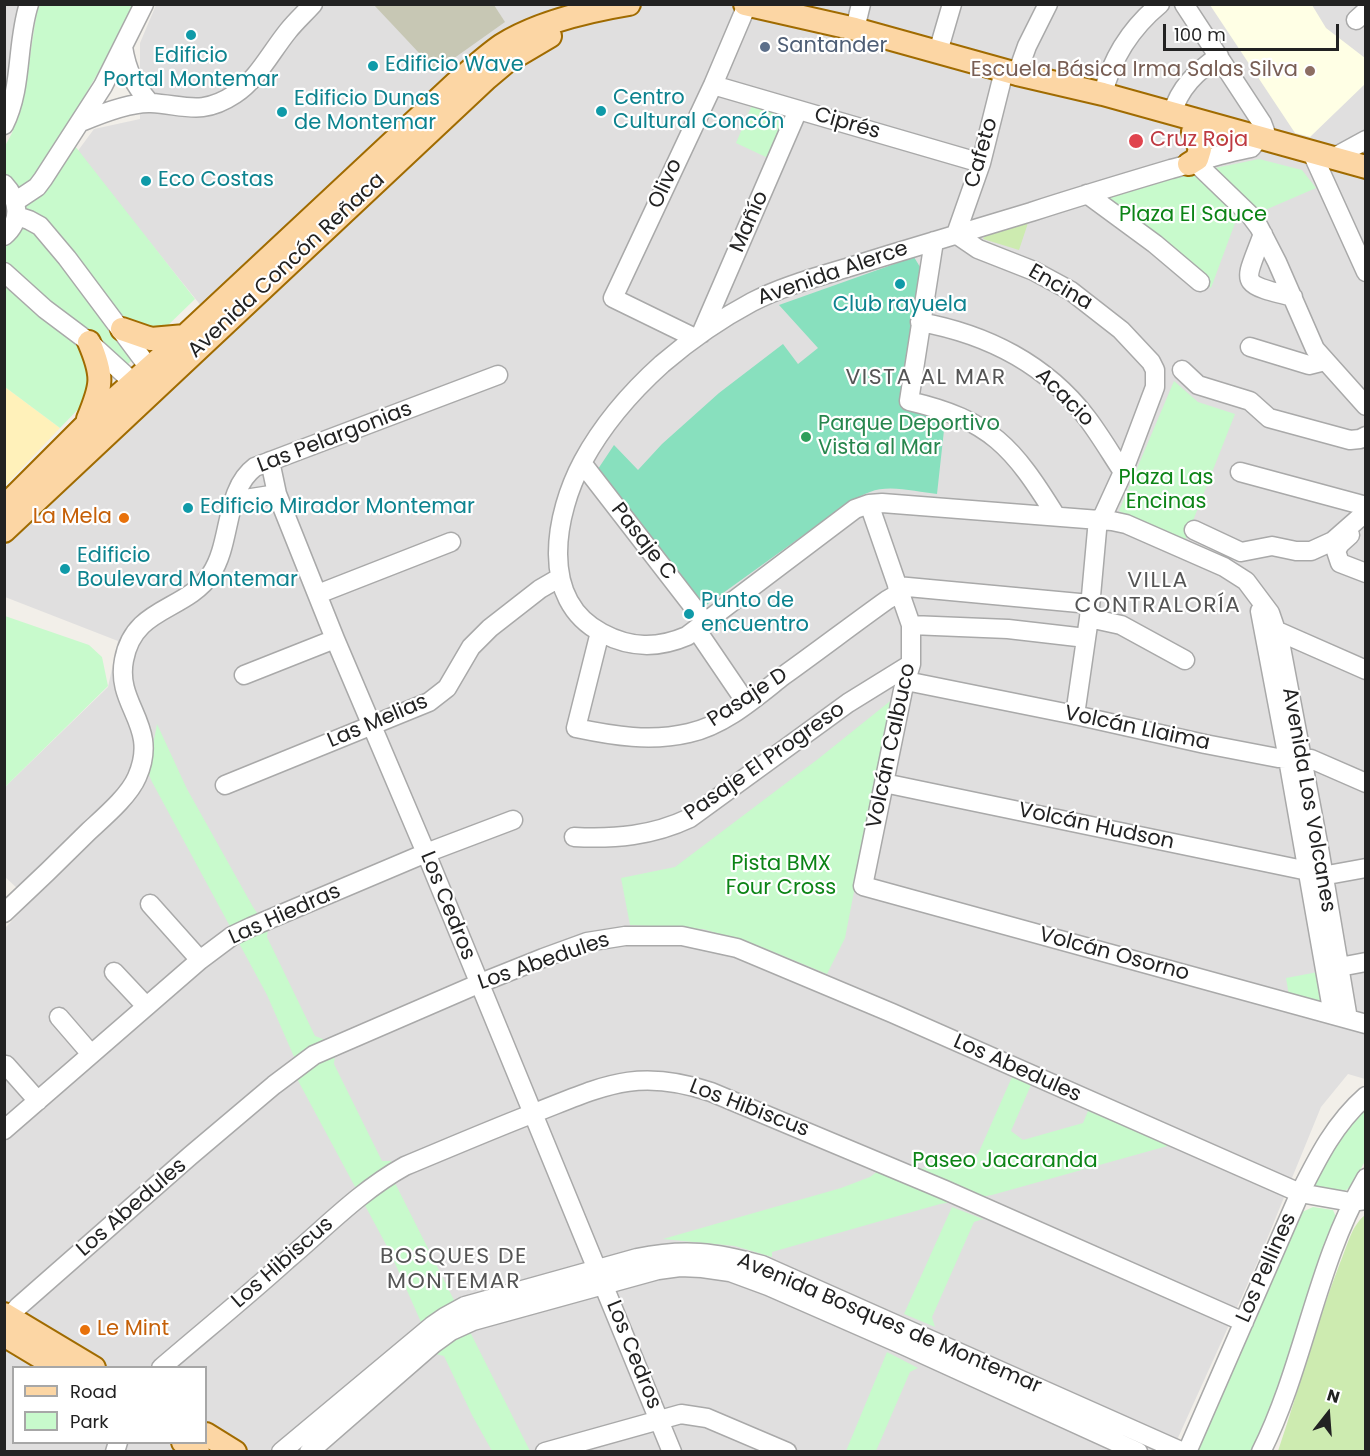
<!DOCTYPE html>
<html>
<head>
<meta charset="utf-8">
<style>
	body { margin:0 }
	#map { position:relative; width:1370px; height:1456px; overflow:hidden; background:#f2efe9; font-family:Poppins,sans-serif }
	canvas { display:block }
	.frame { position:absolute; inset:0; border:6px solid #222; pointer-events:none }
	.legend { position:absolute; left:12px; top:1366px; width:195px; height:78px; box-sizing:border-box; background:#fff; border:2px solid #a7a7a7; margin:0; padding:8px 10px; list-style:none; font-size:18px; color:#222 }
	.legend li { display:flex; align-items:center; gap:12px; height:30px }
	.legend b { width:30px; border:2px solid #a7a7a7 }
	.north { position:absolute; left:1298px; top:1384px; width:60px; height:60px; -webkit-text-stroke:4px #fff; paint-order:stroke; rotate:17deg; font-size:16px; font-weight:700; line-height:24px; text-align:center; color:#222 }
	.north::after { content:''; display:block; margin:auto; width:21px; height:27px; background:#222; clip-path:polygon(50% 0,100% 100%,50% 72%,0 100%) }
	.scale { position:absolute; left:1163px; top:24px; width:176px; height:27px; box-sizing:border-box; border:3px solid #222; border-top:0; padding-left:8px; font-size:18px; line-height:21px; white-space:nowrap; color:#222; -webkit-text-stroke:4px #fff; paint-order:stroke }
</style>
</head>
<body>
<div id="map">
<canvas width="1370" height="1456"></canvas>
<div class="frame"></div>
<ul class="legend">
<li><b style="height:8px;background:#fcd6a4"></b>Road</li>
<li><b style="height:16px;background:#c8facc"></b>Park</li>
</ul>
<div class="north">N</div>
<div class="scale">100 m</div>
</div>
<script>
const ctx = document.querySelector('canvas').getContext('2d');
ctx.lineJoin = 'round';
function fillPath(path, color) {
  ctx.fillStyle = color;
  ctx.fill(path, 'evenodd');
}
function trace(path, color, width, dash) {
  ctx.strokeStyle = color;
  ctx.lineWidth = width;
  ctx.lineCap = dash ? 'butt' : 'round';
  ctx.setLineDash(dash || []);
  ctx.stroke(path);
}
function write(font, color, halo, rows, align = 'center') {
  ctx.font = font + ' Poppins,sans-serif';
  ctx.lineWidth = 4.5;
  ctx.setLineDash([]);
  ctx.textBaseline = 'middle';
  ctx.strokeStyle = halo;
  ctx.fillStyle = color;
  for (const [text, x, y, turn = 0] of rows) {
    ctx.save();
    ctx.translate(x, y);
    ctx.rotate((+turn || 0) * Math.PI / 180);
    ctx.textAlign = isNaN(turn) ? turn : align;
    if (halo) ctx.strokeText(text, 0, 0);
    ctx.fillText(text, 0, 0);
    ctx.restore();
  }
}
fillPath(new Path2D(`
	M 5,5 L 23,5 L 5,111 Z
	M 156,5 L 1365,5 L 1365,1079 L 1348,1074 L 1321,1107 L 1258,1261 L 1172,1451 L 5,1452 L 5,928 L 31,901 L 5,877 L 5,787 L 108,687 L 118,641 L 5,597 L 5,546 L 101,452 L 227,338 L 77,152 L 94,129 L 140,119 L 140,43 ZM 14,1368 L 206,1368 L 206,1442 L 14,1442 Z`), '#e0dfdf');
fillPath(new Path2D(`
	M 1210,5 L 1312,5 L 1326,28 L 1365,58 L 1365,84 L 1310,137 L 1295,133 Z`), '#ffffe5');
fillPath(new Path2D(`
	M 374,5 L 494,5 L 505,22 L 436,71 Z`), '#c7c7b4');
fillPath(new Path2D(`
	M 1028,223 L 1019,250 L 983,239 L 985,235 Z
	M 1365,1215 L 1365,1451 L 1278,1451 C 1299,1389 1316,1325 1340,1263 C 1347,1247 1351,1226 1365,1215 Z`), '#cdebb0');
fillPath(new Path2D(`
	M 5,387 L 60,428 L 5,486 Z`), '#fff1ba');
fillPath(new Path2D(`
	M 38,4 L 135,5 L 123,29 L 64,132 L 195,299 L 127,365 L 96,338 L 89,398 L 60,428 L 5,387 L 5,146 L 12,133 L 24,95 Z
	M 752,105 L 785,117 L 768,158 L 736,143 Z
	M 1259,159 L 1302,170 L 1316,188 L 1235,223 L 1211,288 L 1159,242 L 1102,200 L 1191,173 Z
	M 1174,381 L 1198,402 L 1235,414 L 1185,541 L 1119,511 Z
	M 5,616 L 89,645 L 102,657 L 108,686 L 5,787 Z
	M 894,698 L 887,722 L 845,938 L 827,974 L 759,946 L 703,929 L 630,925 L 621,878 L 675,867 L 818,759 Z
	M 157,724 L 187,789 L 253,907 L 268,929 L 267,937 L 315,1036 L 323,1039 L 335,1054 L 334,1064 L 382,1161 L 391,1161 L 395,1183 L 530,1451 L 492,1451 L 472,1415 L 444,1356 L 435,1354 L 390,1252 L 295,1075 L 295,1059 L 267,995 L 151,780 L 148,771 Z
	M 1318,972 L 1324,1005 L 1289,996 L 1286,978 Z
	M 1012,1077 L 1031,1085 L 1011,1131 L 1023,1140 L 1083,1123 L 1088,1111 L 1171,1145 L 992,1195 L 940,1204 L 772,1252 L 772,1257 L 735,1246 L 663,1239 L 841,1188 L 870,1177 L 878,1171 L 919,1169 L 978,1154 Z
	M 1365,1109 L 1365,1161 L 1352,1186 L 1343,1192 L 1318,1191 L 1313,1182 C 1325,1167 1330,1148 1342,1132 C 1349,1124 1358,1116 1365,1109 Z
	M 952,1207 L 983,1219 L 974,1222 L 932,1317 L 935,1327 L 904,1314 Z
	M 1313,1207 L 1333,1210 L 1339,1224 L 1286,1371 L 1253,1451 L 1195,1452 L 1300,1213 Z
	M 887,1352 L 918,1368 L 910,1372 L 876,1451 L 846,1451 Z`), '#c8facc');
fillPath(new Path2D(`
	M 914,257 L 920,267 L 904,403 L 945,421 L 937,494 C 917,492 889,484 870,492 C 858,496 848,505 837,511 L 705,606 L 598,469 L 614,445 L 638,470 L 662,444 L 719,393 L 783,344 L 798,364 L 818,348 L 779,305 Z`), '#88e0be');
const minor = new Path2D(`
	M 1184,4 L 1262,123 L 1265,131 L 1251,148 C 1224,153 1197,162 1171,169 C 1124,183 1077,197 1031,212 C 972,230 914,247 856,265 C 821,276 785,285 752,302 C 720,319 690,340 662,364 C 632,391 602,426 583,461 C 555,513 538,600 602,633 C 630,648 657,649 687,636 L 855,509 L 869,504 L 882,503 L 1112,521 L 1126,524 L 1224,567 L 1246,581 L 1270,613 L 1280,642 L 1319,848 L 1348,1019
	M 1356,20 L 1366,11
	M 855,29 L 861,4
	M 123,47 C 127,72 134,84 150,103
	M 938,52 L 952,4
	M 1017,74 L 1027,46 L 1048,4
	M 713,85 L 981,163
	M 1103,94 C 1112,57 1131,28 1160,4
	M 1172,114 C 1179,88 1197,71 1219,56
	M 81,122 C 100,114 130,102 151,103 C 185,105 202,116 235,94 C 257,80 271,52 288,31 C 295,22 305,13 313,4
	M 4,125 C 23,87 16,44 29,4
	M 1312,153 L 1366,272
	M 1333,158 L 1366,140
	M 1195,162 L 1250,215 L 1259,227 L 1277,262 L 1315,349 L 1366,406
	M 4,184 C 19,200 22,221 4,236
	M 1087,194 L 1155,244 L 1200,282
	M 16,201 L 37,187 L 43,179 L 103,86 L 144,4
	M 17,216 L 29,220 L 40,226 L 67,258 L 150,369 L 151,380
	M 956,234 L 978,249 L 1034,271 L 1071,291 L 1121,330 L 1151,362 L 1155,370 L 1155,387 L 1123,472 L 1101,520
	M 956,234 L 981,163 L 1004,71
	M 1263,234 C 1244,285 1237,283 1293,297
	M 934,241 L 909,401 C 991,420 1013,447 1056,516
	M 4,272 L 45,309 L 89,342 L 134,383 L 145,388
	M 920,322 C 986,334 1046,364 1087,418 C 1100,435 1111,454 1123,472
	M 701,334 L 798,110
	M 695,338 L 613,298 L 713,85 L 747,5
	M 1250,347 L 1309,365 L 1325,361
	M 1182,370 L 1198,385 L 1250,401 L 1269,418 L 1350,440 L 1360,439 L 1366,436
	M 270,461 L 277,494 L 335,639 L 426,853 L 672,1452
	M 582,463 L 705,622
	M 1240,472 L 1366,506
	M 236,498 L 245,499 L 277,494
	M 869,504 L 911,625 L 911,664 L 903,690 L 863,886 L 1366,1024
	M 1194,530 L 1241,552 L 1272,546 L 1296,551 L 1311,551 L 1333,541 L 1366,512
	M 1350,535 L 1340,544 L 1336,551 L 1340,563 L 1366,573
	M 897,586 L 1090,604
	M 318,594 L 451,542
	M 1260,611 L 1288,759 L 1333,1015
	M 1089,618 L 1121,625 L 1185,660
	M 911,625 L 1008,629 L 1086,638
	M 696,629 L 747,704
	M 1270,631 L 1282,633 L 1366,670
	M 600,632 L 576,728 C 614,736 651,742 689,733 C 725,725 755,698 783,676 C 818,651 852,625 887,600 L 899,593
	M 244,675 L 335,639
	M 906,681 L 1075,715 L 1205,744 L 1278,758 L 1311,759 L 1366,783
	M 1075,715 L 1089,618 L 1098,519
	M 884,783 L 1308,871
	M 225,785 L 429,702 L 447,688 L 471,647 L 490,628 L 540,589 L 559,578
	M 574,837 C 615,839 652,836 690,818 L 848,703 L 911,664
	M 1322,876 L 1366,868
	M 150,904 L 200,960
	M 4,913 C 33,886 61,859 89,831 C 104,817 129,796 137,777 C 160,725 115,706 124,660 C 134,606 185,612 211,574 C 232,543 224,490 255,467 L 498,375
	M 1329,969 L 1366,962
	M 114,972 L 146,1006
	M 59,1017 L 91,1054
	M 6,1065 L 38,1101
	M 4,1130 L 200,960 L 232,936 L 251,927 L 426,853 L 513,820
	M 5,1329 L 9,1317 L 18,1307 L 190,1156 L 274,1085 L 314,1055 L 478,984 L 543,958 L 587,942 L 625,936 L 682,936 L 737,948 L 892,1013 L 1300,1193 L 1351,1202 L 1366,1200
	M 161,1368 C 203,1332 246,1297 287,1260 C 326,1227 360,1191 405,1166 C 446,1149 488,1131 529,1115 C 600,1088 634,1066 711,1092 L 945,1190 L 1244,1322
	M 115,1452 L 118,1442
	M 281,1452 L 432,1326 L 445,1317 L 465,1306 L 637,1258 C 685,1248 715,1252 762,1265 L 1183,1452
	M 309,1452 L 433,1344 L 451,1331 L 473,1321 L 658,1270 L 680,1267 L 702,1268 L 730,1272 L 768,1286 L 905,1346 L 1138,1452
	M 545,1452 L 681,1414 L 707,1418 L 787,1452
	M 1187,1452 L 1300,1193 C 1318,1157 1335,1123 1366,1096
	M 1261,1452 C 1305,1364 1316,1263 1366,1178`);
const major = new Path2D(`
	M 745,4 L 855,29 L 1017,74 L 1103,94 L 1366,167
	M 1189,164 L 1197,159 L 1200,149 L 1193,132
	M 122,329 L 151,339 L 185,336
	M 88,419 C 102,385 104,377 89,342
	M 4,507 L 87,424 L 185,336 L 456,83 C 471,70 486,56 502,45 C 539,22 587,11 629,4
	M 4,531 L 487,78 L 506,62 L 550,36
	M 4,1314 L 94,1368
	M 4,1335 L 59,1368
	M 206,1434 L 235,1452
	M 183,1442 L 198,1452`);
trace(minor, '#a9a9a9', 21);
trace(major, '#a06b00', 26);
trace(minor, '#fff', 18);
trace(major, '#fcd6a4', 22);
for (const [x, y, r, color] of [
	[191,35,6,"#0f9aa8"],
	[765,47,6,"#5c6f8a"],
	[373,66,6,"#0f9aa8"],
	[1310,71,6,"#8d6e63"],
	[601,111,6,"#0f9aa8"],
	[282,112,6,"#0f9aa8"],
	[1136,141,8,"#e0444e"],
	[146,181,6,"#0f9aa8"],
	[900,284,6,"#0f9aa8"],
	[806,437,6,"#2e9e5b"],
	[188,508,6,"#0f9aa8"],
	[124,518,6,"#e8710a"],
	[65,569,6,"#0f9aa8"],
	[689,614,6,"#0f9aa8"],
	[85,1330,6,"#e8710a"]
]) {
  const dot = new Path2D();
  dot.arc(x, y, r, 0, 2 * Math.PI);
  ctx.fillStyle = color;
  ctx.fill(dot);
  trace(dot, '#fff', 2);
}
write('21px', '#4e5e75', '#fff', [
	["Santander",777,47]
], 'left');
write('21px', '#0d838f', '#fff', [
	["Edificio",191,57,"center"],
	["Portal Montemar",191,81,"center"],
	["Edificio Wave",385,66],
	["Centro",613,99],
	["Cultural Concón",613,123],
	["Edificio Dunas",294,100],
	["de Montemar",294,124],
	["Eco Costas",158,181],
	["Club rayuela",900,306,"center"],
	["Edificio Mirador Montemar",200,508],
	["Edificio",77,557],
	["Boulevard Montemar",77,581],
	["Punto de",701,602],
	["encuentro",701,626]
], 'left');
write('21px', '#785e54', '#fff', [
	["Escuela Básica Irma Salas Silva",1298,71]
], 'right');
write('21px', '#222', '#fff', [
	["Ciprés",847,124,16],
	["Cafeto",982,153,-74],
	["Olivo",666,184,-65],
	["Mañío",750,222,-66],
	["Avenida Concón Reñaca",287,266,-43],
	["Avenida Alerce",833,274,-19],
	["Encina",1060,288,30],
	["Acacio",1064,398,45],
	["Las Pelargonias",335,438,-21],
	["Pasaje C",643,542,52],
	["Pasaje D",748,698,-33],
	["Las Melias",378,722,-23],
	["Volcán Llaima",1137,729,12],
	["Volcán Calbuco",892,746,-78],
	["Pasaje El Progreso",765,762,-35],
	["Avenida Los Volcanes",1308,800,80],
	["Volcán Hudson",1096,827,12],
	["Los Cedros",447,906,68],
	["Las Hiedras",285,915,-24],
	["Volcán Osorno",1114,955,15],
	["Los Abedules",544,962,-19],
	["Los Abedules",1017,1069,24],
	["Los Hibiscus",749,1109,21],
	["Los Abedules",132,1208,-41],
	["Los Hibiscus",283,1263,-41],
	["Los Pellines",1267,1268,-66],
	["Avenida Bosques de Montemar",889,1324,23],
	["Los Cedros",633,1355,68]
]);
write('21px', '#be3a42', '#fff', [
	["Cruz Roja",1150,141]
], 'left');
write('21px', '#0c8416', '#fff', [
	["Plaza El Sauce",1193,216],
	["Plaza Las",1166,479],
	["Encinas",1166,503],
	["Pista BMX",781,865],
	["Four Cross",781,889],
	["Paseo Jacaranda",1005,1162]
]);
write('21px', '#27864d', '#fff', [
	["Parque Deportivo",818,425],
	["Vista al Mar",818,449]
], 'left');
write('21px', '#c56008', '#fff', [
	["La Mela",112,518],
	["Le Mint",97,1330,"left"]
], 'right');
ctx.letterSpacing = '1.5px';
write('22px', '#555', '#fff', [
	["VISTA AL MAR",926,378],
	["VILLA",1158,581],
	["CONTRALORÍA",1158,606],
	["BOSQUES DE",454,1257],
	["MONTEMAR",454,1282]
]);
ctx.letterSpacing = '0px';
</script>
</body>
</html>
